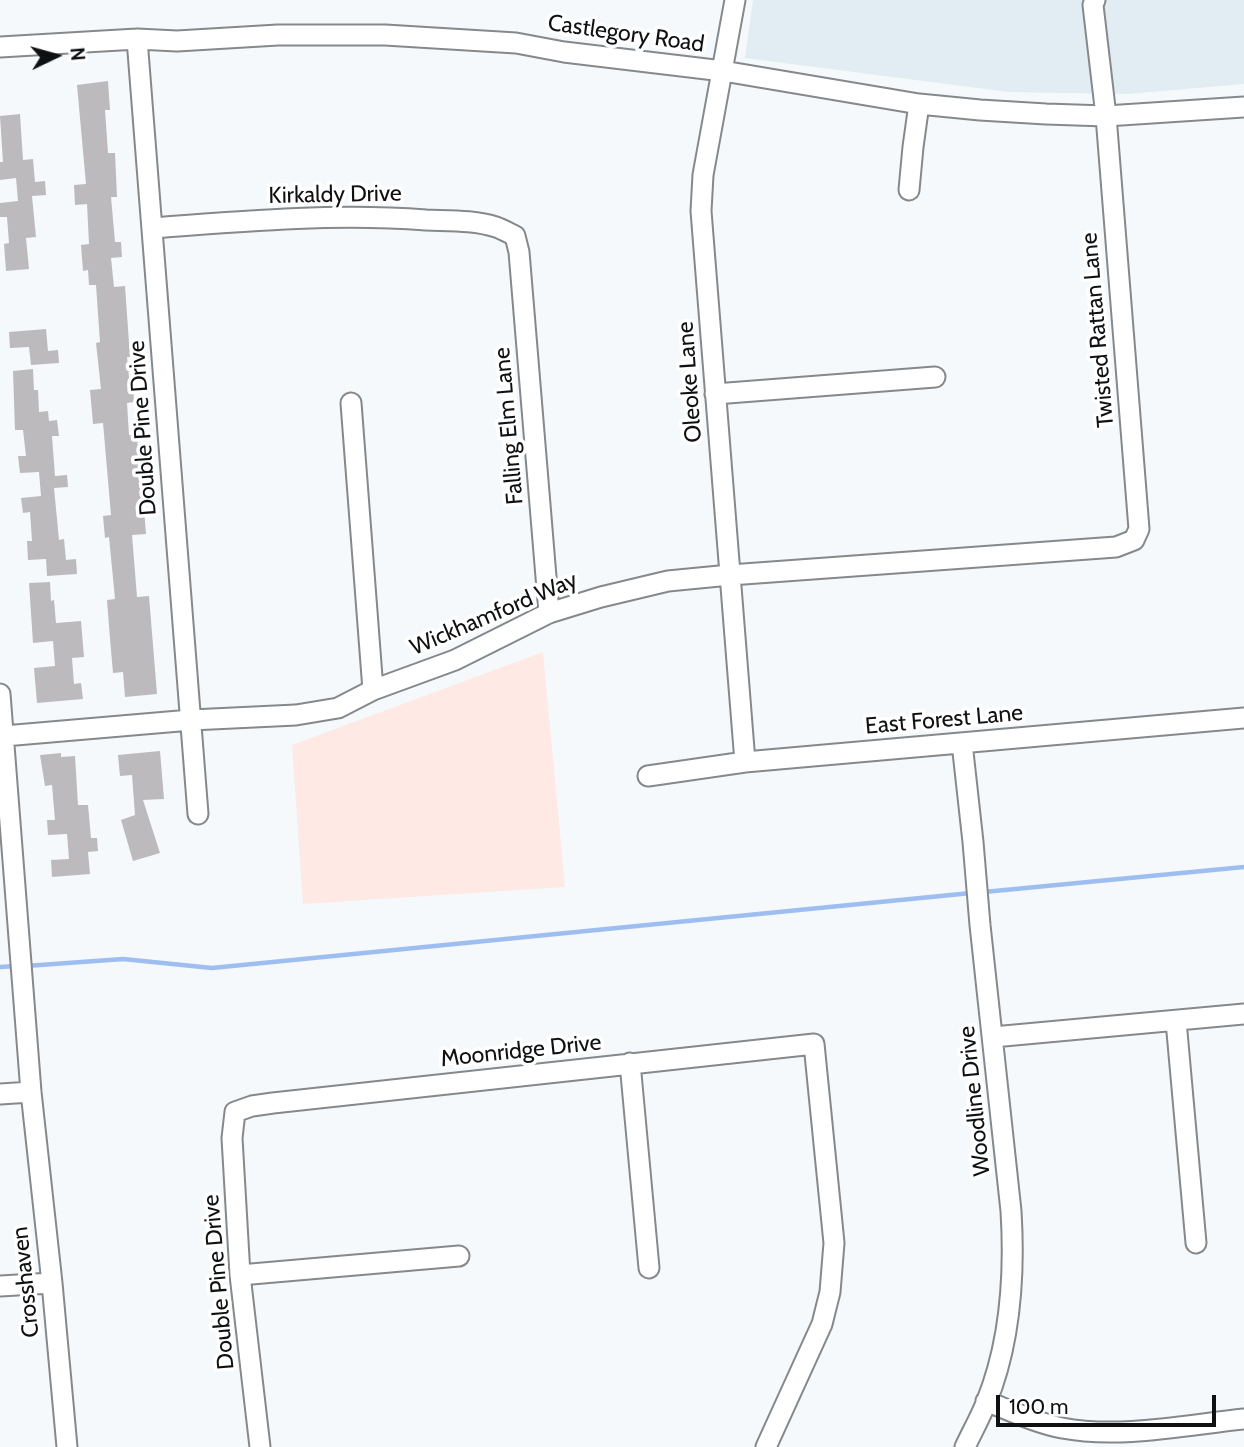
<!DOCTYPE html>
<html>
<head>
<meta charset="utf-8">
<style>
	body { margin:0 }
	#map { position:relative; width:1244px; height:1447px; overflow:hidden; background:#f5f9fc; font-family:Cabin,sans-serif }
	canvas { display:block }
	.north { position:absolute; left:21px; top:21px; width:70px; height:70px; -webkit-text-stroke:5px #fff; paint-order:stroke; rotate:85deg; font-size:19px; font-weight:700; line-height:28px; text-align:center; color:#0f1011 }
	.north::after { content:''; display:block; margin:auto; width:24px; height:32px; background:#0f1011; clip-path:polygon(50% 0,100% 100%,50% 72%,0 100%) }
	.scale { position:absolute; left:996px; top:1395px; width:220px; height:32px; box-sizing:border-box; border:4px solid #0f1011; border-top:0; padding-left:9px; font-size:21px; line-height:24px; white-space:nowrap; color:#0f1011; -webkit-text-stroke:5px #fff; paint-order:stroke }
</style>
</head>
<body>
<div id="map">
<canvas width="1244" height="1447"></canvas>
<div class="north">N</div>
<div class="scale">100 m</div>
</div>
<script>
const ctx = document.querySelector('canvas').getContext('2d');
ctx.lineJoin = 'round';
function fillPath(path, color) {
  ctx.fillStyle = color;
  ctx.fill(path, 'evenodd');
}
function trace(path, color, width, dash) {
  ctx.strokeStyle = color;
  ctx.lineWidth = width;
  ctx.lineCap = dash ? 'butt' : 'round';
  ctx.setLineDash(dash || []);
  ctx.stroke(path);
}
function write(font, color, halo, rows, align = 'center') {
  ctx.font = font + ' Cabin,sans-serif';
  ctx.lineWidth = 7;
  ctx.setLineDash([]);
  ctx.textBaseline = 'middle';
  ctx.strokeStyle = halo;
  ctx.fillStyle = color;
  for (const [text, x, y, turn = 0] of rows) {
    ctx.save();
    ctx.translate(x, y);
    ctx.rotate((+turn || 0) * Math.PI / 180);
    ctx.textAlign = isNaN(turn) ? turn : align;
    if (halo) ctx.strokeText(text, 0, 0);
    ctx.fillText(text, 0, 0);
    ctx.restore();
  }
}
fillPath(new Path2D(`
	M 753,0 L 1244,0 L 1244,84 L 1127,94 L 1009,92 L 745,58 Z`), '#e1ecf3');
fillPath(new Path2D(`
	M 543,652 L 565,887 L 303,904 L 292,745 Z`), '#fee9e4');
trace(new Path2D(`
	M 984,892 L 1244,867
	M 26,966 L 123,959 L 212,968 L 971,893
	M 0,967 L 17,966`), '#9ebdf0', 4.5);
fillPath(new Path2D(`
	M 108,81 L 110,110 L 105,110 L 108,153 L 115,153 L 117,197 L 111,197 L 115,242 L 121,242 L 122,257 L 111,258 L 114,287 L 125,286 L 130,357 L 127,357 L 130,387 L 133,386 L 134,402 L 127,403 L 129,435 L 137,435 L 141,497 L 143,496 L 146,534 L 132,535 L 137,597 L 149,596 L 157,694 L 125,697 L 123,672 L 113,673 L 110,639 L 107,600 L 115,599 L 109,537 L 105,538 L 103,516 L 111,515 L 103,423 L 93,424 L 90,390 L 101,389 L 96,343 L 100,342 L 96,285 L 89,285 L 88,270 L 83,271 L 81,245 L 89,244 L 87,204 L 75,205 L 74,185 L 86,184 L 77,85 Z
	M 20,114 L 23,160 L 33,159 L 35,182 L 45,181 L 46,195 L 32,196 L 36,237 L 26,238 L 29,269 L 6,271 L 4,244 L 9,243 L 7,217 L 0,217 L 0,203 L 18,201 L 16,178 L 0,180 L 0,162 L 3,162 L 0,116 Z
	M 46,329 L 48,351 L 58,350 L 59,363 L 31,365 L 29,347 L 10,348 L 9,332 Z
	M 33,369 L 34,390 L 38,390 L 39,412 L 48,411 L 49,421 L 57,420 L 59,436 L 52,436 L 55,476 L 67,475 L 68,487 L 54,488 L 59,540 L 64,539 L 66,560 L 76,559 L 77,574 L 47,576 L 46,559 L 28,560 L 27,541 L 32,541 L 30,512 L 23,513 L 21,498 L 41,496 L 39,472 L 20,473 L 18,456 L 26,456 L 23,430 L 15,430 L 13,371 Z
	M 50,582 L 51,601 L 54,600 L 56,623 L 81,621 L 84,657 L 72,658 L 74,684 L 81,683 L 83,699 L 37,703 L 34,668 L 55,666 L 53,641 L 33,643 L 29,583 Z
	M 160,751 L 164,799 L 143,800 L 160,853 L 133,861 L 121,820 L 135,815 L 132,775 L 120,776 L 118,755 Z
	M 61,753 L 61,757 L 75,756 L 78,805 L 88,805 L 91,838 L 97,838 L 98,851 L 88,852 L 90,874 L 52,877 L 51,860 L 69,859 L 67,834 L 48,835 L 47,820 L 55,820 L 52,785 L 45,786 L 40,755 Z`), '#bdbabe');
const minor = new Path2D(`
	M 735,0 L 703,175 L 701,211 L 745,762
	M 137,39 L 198,814
	M 0,47 L 137,39 L 177,41 L 278,35 L 385,35 L 516,43 L 564,52 L 723,71 L 919,104 L 980,110 L 1046,114 L 1106,116 L 1244,107
	M 909,190 L 913,147 L 919,104
	M 152,228 C 243,221 335,213 426,220 C 449,221 474,220 496,227 C 502,229 509,233 515,236 L 519,252 L 549,613
	M 715,394 L 935,377
	M 351,403 L 373,690
	M 0,694 L 31,1092 L 52,1283 L 67,1447
	M 4,736 L 191,720 L 296,715 L 338,708 L 373,690 L 455,660 L 549,613 L 601,597 L 668,581 L 730,575 L 1116,547 L 1134,540 L 1139,529 L 1106,116 L 1093,5 L 1095,0
	M 962,743 L 973,842 L 980,925 L 1011,1211 C 1015,1276 1011,1342 986,1403 C 980,1418 972,1432 965,1447
	M 648,776 L 745,762 L 1244,718
	M 1176,1021 L 1196,1243
	M 993,1037 L 1244,1014
	M 630,1063 L 649,1268
	M 0,1094 L 31,1092
	M 240,1275 L 459,1256
	M 0,1286 L 52,1283
	M 986,1401 C 1011,1411 1036,1423 1062,1428 C 1120,1439 1186,1425 1244,1419
	M 260,1447 L 240,1275 L 232,1138 L 235,1112 L 252,1106 L 273,1103 L 814,1044 L 834,1243 L 830,1292 L 822,1324 L 766,1447`);
trace(minor, '#85898c', 23);
trace(minor, '#fff', 19);
write('23px', '#0f1011', '#fff', [
	["Castlegory Road",626,34,8],
	["Kirkaldy Drive",335,195,-1],
	["Twisted Rattan Lane",1098,330,-95],
	["Oleoke Lane",690,382,-94],
	["Falling Elm Lane",509,426,-95],
	["Double Pine Drive",143,428,-94],
	["Wickhamford Way",494,614,-23],
	["East Forest Lane",944,720,-5],
	["Moonridge Drive",521,1051,-6],
	["Woodline Drive",975,1101,-96],
	["Crosshaven",26,1282,-96],
	["Double Pine Drive",219,1282,-95]
]);
</script>
</body>
</html>
